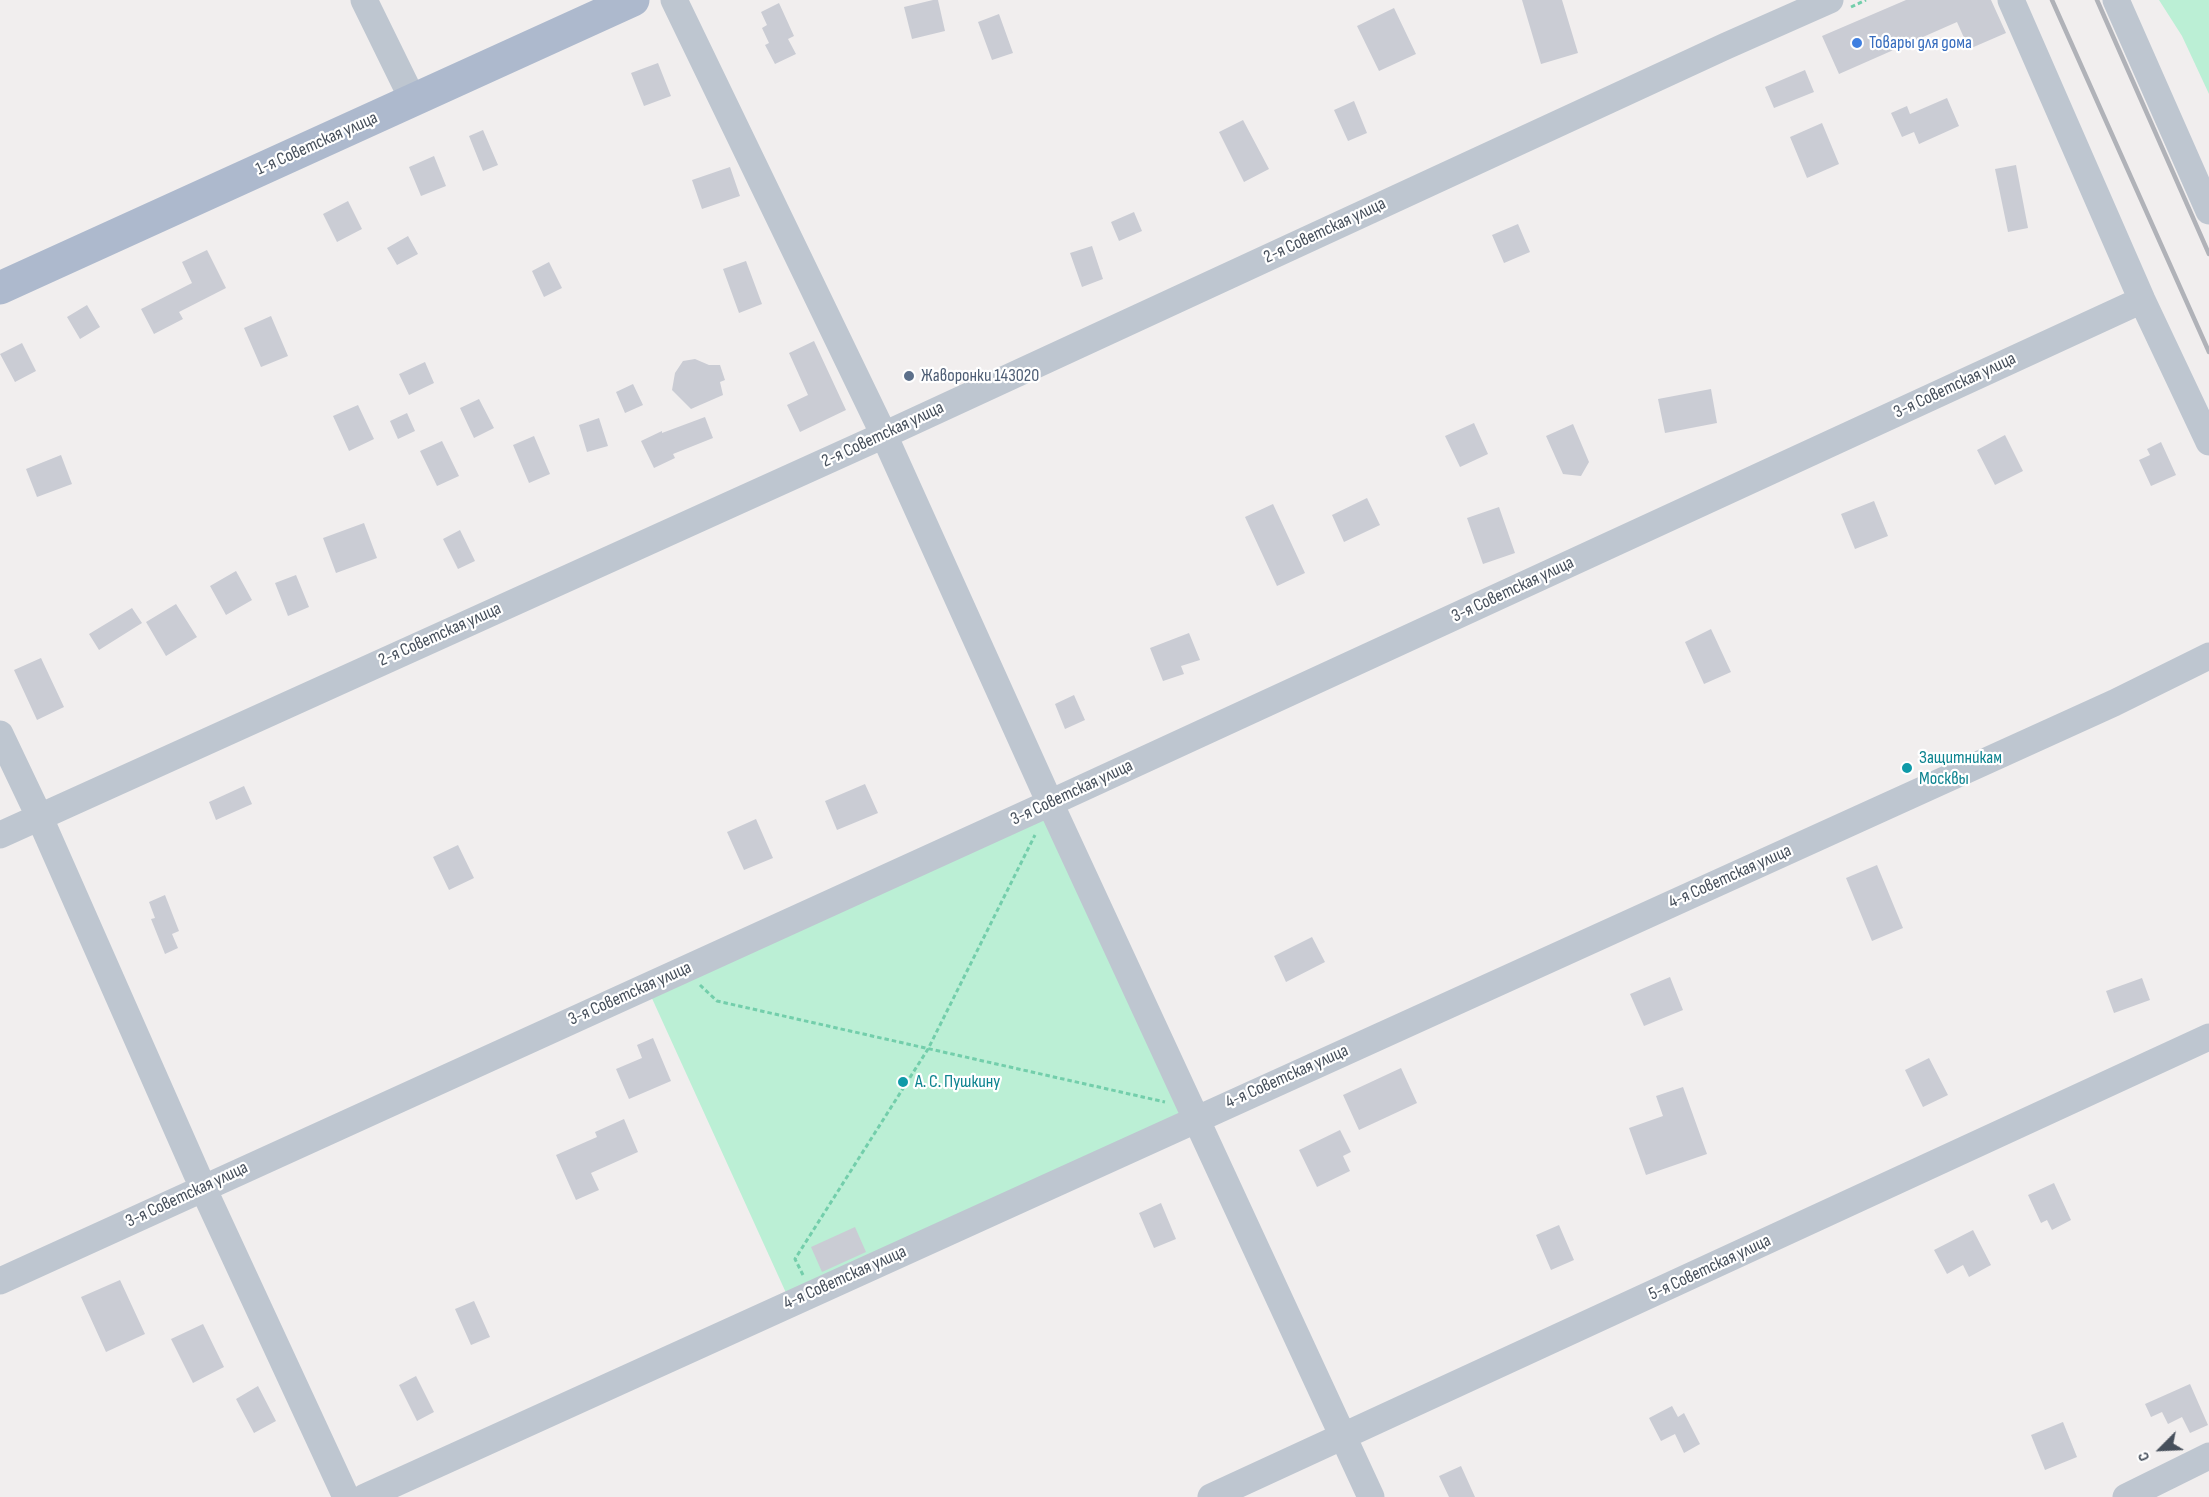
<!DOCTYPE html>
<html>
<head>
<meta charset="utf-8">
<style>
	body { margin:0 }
	#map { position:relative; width:2209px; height:1497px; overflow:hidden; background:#f1eeee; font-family:"Sofia Sans Condensed",sans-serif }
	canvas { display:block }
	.north { position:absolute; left:2131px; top:1419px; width:60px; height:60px; -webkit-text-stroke:4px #fff; paint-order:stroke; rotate:246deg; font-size:16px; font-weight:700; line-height:24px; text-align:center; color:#464f5b }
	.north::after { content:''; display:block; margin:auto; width:21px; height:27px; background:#464f5b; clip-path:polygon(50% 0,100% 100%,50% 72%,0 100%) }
</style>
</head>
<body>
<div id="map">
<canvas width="2209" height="1497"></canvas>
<div class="north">С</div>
</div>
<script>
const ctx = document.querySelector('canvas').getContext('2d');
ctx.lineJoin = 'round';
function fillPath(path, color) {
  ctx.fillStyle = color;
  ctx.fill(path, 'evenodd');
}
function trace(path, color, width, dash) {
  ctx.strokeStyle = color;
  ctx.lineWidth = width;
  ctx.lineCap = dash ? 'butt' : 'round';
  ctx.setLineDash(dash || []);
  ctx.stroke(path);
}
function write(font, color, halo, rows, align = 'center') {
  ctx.font = font + ' "Sofia Sans Condensed",sans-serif';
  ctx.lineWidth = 4.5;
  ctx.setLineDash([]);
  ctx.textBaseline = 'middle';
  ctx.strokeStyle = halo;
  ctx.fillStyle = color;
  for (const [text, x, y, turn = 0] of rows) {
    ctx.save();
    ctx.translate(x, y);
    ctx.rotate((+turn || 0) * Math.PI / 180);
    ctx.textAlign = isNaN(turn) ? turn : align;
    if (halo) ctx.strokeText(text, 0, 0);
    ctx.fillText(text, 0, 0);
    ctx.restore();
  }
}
fillPath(new Path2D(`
	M 2159,0 L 2209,0 L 2209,94 L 2182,36 Z
	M 1044,814 L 1182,1115 L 787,1295 L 650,994 Z`), '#bbefd5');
fillPath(new Path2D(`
	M 933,0 L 938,0 L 945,31 L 912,39 L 904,7 Z
	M 1522,0 L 1562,0 L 1578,53 L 1541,64 Z
	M 1906,0 L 1991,0 L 2006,33 L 1969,49 L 1957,22 L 1839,74 L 1822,36 Z
	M 779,3 L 794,36 L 788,39 L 796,54 L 775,64 L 765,45 L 769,43 L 762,28 L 767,25 L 761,12 Z
	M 1394,8 L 1416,54 L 1379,71 L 1357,26 Z
	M 999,14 L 1013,53 L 992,60 L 978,22 Z
	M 658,63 L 671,96 L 644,106 L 631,73 Z
	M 1805,70 L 1814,92 L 1774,108 L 1765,87 Z
	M 1947,98 L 1959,126 L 1919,144 L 1914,132 L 1902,137 L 1891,113 L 1907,106 L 1910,114 Z
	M 1354,101 L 1367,133 L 1348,141 L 1334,110 Z
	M 1243,120 L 1269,169 L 1244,182 L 1219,132 Z
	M 1822,123 L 1839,164 L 1807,178 L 1790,137 Z
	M 483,130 L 498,165 L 483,171 L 469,136 Z
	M 434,156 L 446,186 L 421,196 L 409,167 Z
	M 2016,165 L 2028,228 L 2008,232 L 1995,169 Z
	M 730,167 L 740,196 L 702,209 L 692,180 Z
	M 348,201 L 362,229 L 337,242 L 323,214 Z
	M 1134,212 L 1142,231 L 1119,241 L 1111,222 Z
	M 1518,224 L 1530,252 L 1504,263 L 1492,235 Z
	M 408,236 L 418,254 L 397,265 L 387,248 Z
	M 1092,246 L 1103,279 L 1082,287 L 1070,253 Z
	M 207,250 L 226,288 L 179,312 L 183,319 L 154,334 L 141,309 L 192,283 L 182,262 Z
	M 746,261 L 762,304 L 739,313 L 723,269 Z
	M 549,262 L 562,288 L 544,297 L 532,271 Z
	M 87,305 L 100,327 L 80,339 L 67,317 Z
	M 271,316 L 288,356 L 261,367 L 244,328 Z
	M 814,341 L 846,410 L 800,432 L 787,405 L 808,395 L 789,353 Z
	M 22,343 L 36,371 L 15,382 L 0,354 Z
	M 695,359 L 709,365 L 720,365 L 725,380 L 720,382 L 723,395 L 691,409 L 672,390 L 675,373 L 683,361 Z
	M 425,362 L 434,383 L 409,395 L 399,374 Z
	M 633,384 L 643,405 L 625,413 L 616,392 Z
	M 1711,389 L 1717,423 L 1665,433 L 1658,399 Z
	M 479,399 L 494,428 L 474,438 L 460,408 Z
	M 358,405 L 374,439 L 349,451 L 333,416 Z
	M 407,413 L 415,431 L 398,439 L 390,421 Z
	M 705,417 L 713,438 L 673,454 L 675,458 L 654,468 L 641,441 L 662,431 L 662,433 Z
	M 599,418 L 608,446 L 587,452 L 579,425 Z
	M 1474,423 L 1488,454 L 1460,467 L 1445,436 Z
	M 1573,424 L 1589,462 L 1581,476 L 1563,474 L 1546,436 Z
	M 2005,435 L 2023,471 L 1995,485 L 1977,450 Z
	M 534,436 L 550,474 L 529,483 L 513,445 Z
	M 442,441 L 459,476 L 437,486 L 420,451 Z
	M 2161,442 L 2176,475 L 2151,486 L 2139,460 L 2150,455 L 2147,449 Z
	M 61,455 L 72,484 L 37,497 L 26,469 Z
	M 1367,498 L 1380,525 L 1344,542 L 1332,515 Z
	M 1874,501 L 1888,536 L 1855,549 L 1841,514 Z
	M 1273,504 L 1305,573 L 1277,586 L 1245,517 Z
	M 1499,507 L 1515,553 L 1483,564 L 1467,518 Z
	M 364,523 L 377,558 L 336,573 L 323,538 Z
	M 460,530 L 475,561 L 458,569 L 443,539 Z
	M 236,571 L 252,600 L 226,615 L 210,586 Z
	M 296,575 L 309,607 L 288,616 L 275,583 Z
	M 176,604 L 197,637 L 166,656 L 146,622 Z
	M 132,608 L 142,623 L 99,650 L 89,634 Z
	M 1711,629 L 1731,672 L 1704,684 L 1685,642 Z
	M 1189,633 L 1200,660 L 1181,666 L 1184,674 L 1163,681 L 1150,648 Z
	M 41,658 L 64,707 L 37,720 L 14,670 Z
	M 1074,695 L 1085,720 L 1065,729 L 1055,704 Z
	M 865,784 L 878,813 L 837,830 L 825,801 Z
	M 244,786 L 252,804 L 216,820 L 209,802 Z
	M 756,819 L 773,858 L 744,870 L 727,832 Z
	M 458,845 L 474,878 L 449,890 L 433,857 Z
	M 1877,865 L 1903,928 L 1872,941 L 1846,878 Z
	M 165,895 L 179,931 L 172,934 L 178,948 L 165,954 L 151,919 L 155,918 L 149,902 Z
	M 1312,937 L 1325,962 L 1286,982 L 1274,956 Z
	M 1670,977 L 1683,1010 L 1644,1026 L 1630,994 Z
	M 2142,978 L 2150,1000 L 2114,1013 L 2106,991 Z
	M 653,1038 L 671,1081 L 629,1099 L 616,1069 L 642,1058 L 637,1045 Z
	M 1929,1058 L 1948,1095 L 1923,1107 L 1905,1070 Z
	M 1401,1068 L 1417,1103 L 1359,1130 L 1343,1095 Z
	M 1683,1087 L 1707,1154 L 1646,1175 L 1629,1128 L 1663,1116 L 1656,1096 Z
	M 624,1119 L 638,1152 L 591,1173 L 599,1190 L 576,1200 L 556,1155 L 597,1137 L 595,1132 Z
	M 1340,1130 L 1351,1152 L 1343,1156 L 1350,1171 L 1317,1187 L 1299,1150 Z
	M 2054,1183 L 2071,1220 L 2052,1230 L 2047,1220 L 2041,1223 L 2028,1195 Z
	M 1161,1203 L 1176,1239 L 1154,1248 L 1139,1213 Z
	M 1559,1225 L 1574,1260 L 1551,1270 L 1536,1235 Z
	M 855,1227 L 866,1252 L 822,1272 L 811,1247 Z
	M 1973,1230 L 1991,1265 L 1969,1277 L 1963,1265 L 1947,1274 L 1934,1250 Z
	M 120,1280 L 145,1334 L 106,1352 L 81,1297 Z
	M 474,1301 L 490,1337 L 471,1345 L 455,1309 Z
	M 203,1324 L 224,1367 L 193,1383 L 171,1339 Z
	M 416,1376 L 434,1412 L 417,1421 L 399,1385 Z
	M 2190,1384 L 2208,1425 L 2190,1433 L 2182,1417 L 2168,1424 L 2162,1412 L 2151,1417 L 2145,1404 Z
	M 258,1386 L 276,1421 L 254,1433 L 236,1399 Z
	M 1672,1406 L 1678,1417 L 1684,1413 L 1700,1444 L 1684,1453 L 1675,1434 L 1661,1441 L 1649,1418 Z
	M 2063,1422 L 2077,1457 L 2045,1470 L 2031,1435 Z
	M 1461,1466 L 1475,1497 L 1449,1497 L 1439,1476 Z`), '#caccd4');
trace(new Path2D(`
	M 1851,7 L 1866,0
	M 700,985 L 717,1001 L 1165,1102
	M 803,1275 L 795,1259 L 928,1049 L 1035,835`), '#73ceab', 3, [4.5, 3]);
trace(new Path2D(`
	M 364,0 L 413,100
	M 674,0 L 884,435 L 1050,803 L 1371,1497
	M 2011,0 L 2142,300 L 2209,442
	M 2116,0 L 2209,211
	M 0,734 L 39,816 L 203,1188 L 346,1497
	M 0,835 L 884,435 L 1726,46 L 1830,0
	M 0,1281 L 1050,803 L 2142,300
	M 365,1497 L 2114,703 L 2209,656
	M 1211,1497 L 2209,1037
	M 2126,1497 L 2209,1456`), '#bec6d0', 27);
trace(new Path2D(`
	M 0,288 L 633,0`), '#adb9cd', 33);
trace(new Path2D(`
	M 2052,0 L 2209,352
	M 2097,0 L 2209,254`), '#b0b2b8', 4.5);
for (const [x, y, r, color] of [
	[1857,43,6,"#3f7fe0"],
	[909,376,6,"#5c6f8a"],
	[1907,768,6,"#0f9aa8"],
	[903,1082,6,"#0f9aa8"]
]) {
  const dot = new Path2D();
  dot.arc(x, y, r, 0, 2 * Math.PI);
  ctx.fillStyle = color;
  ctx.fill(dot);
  trace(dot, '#fff', 2);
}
write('18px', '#366cbe', '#fff', [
	["Товары для дома",1869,43]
], 'left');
write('18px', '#464f5b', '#fff', [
	["1-я Советская улица",317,144,-24],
	["2-я Советская улица",1325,231,-25],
	["3-я Советская улица",1955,386,-25],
	["2-я Советская улица",883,435,-25],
	["3-я Советская улица",1513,590,-25],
	["2-я Советская улица",440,635,-24],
	["3-я Советская улица",1072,793,-25],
	["4-я Советская улица",1730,877,-24],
	["3-я Советская улица",630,994,-24],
	["4-я Советская улица",1287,1077,-24],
	["3-я Советская улица",187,1195,-25],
	["5-я Советская улица",1710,1268,-25],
	["4-я Советская улица",845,1278,-24]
]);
write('18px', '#4e5e75', '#fff', [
	["Жаворонки 143020",921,376]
], 'left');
write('18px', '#0d838f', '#fff', [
	["Защитникам",1919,758],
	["Москвы",1919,779],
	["А. С. Пушкину",915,1082]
], 'left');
</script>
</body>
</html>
